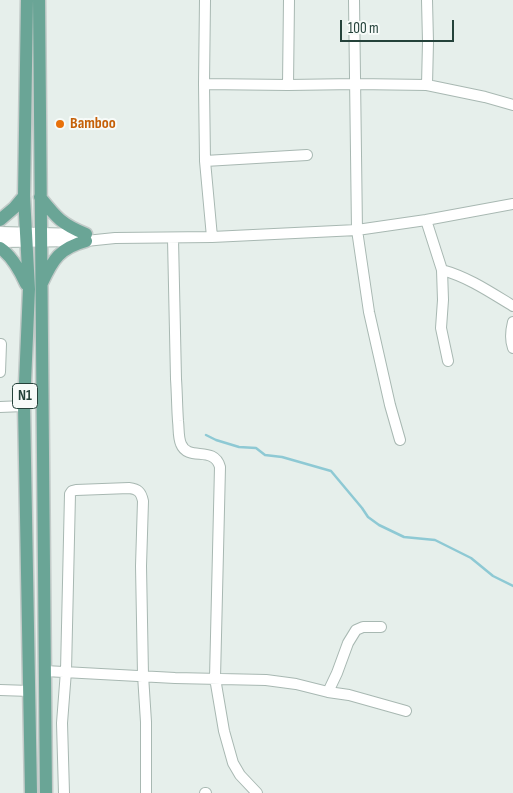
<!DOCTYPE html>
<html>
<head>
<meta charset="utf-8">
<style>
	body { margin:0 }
	#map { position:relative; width:513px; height:793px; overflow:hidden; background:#e6efeb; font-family:"Sofia Sans Condensed",sans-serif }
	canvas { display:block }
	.scale { position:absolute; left:340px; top:20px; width:114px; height:22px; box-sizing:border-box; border:2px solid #24423a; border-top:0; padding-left:6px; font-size:15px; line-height:18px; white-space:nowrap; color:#24423a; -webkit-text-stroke:4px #f7fbf9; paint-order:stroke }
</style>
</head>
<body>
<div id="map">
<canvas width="513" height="793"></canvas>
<div class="scale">100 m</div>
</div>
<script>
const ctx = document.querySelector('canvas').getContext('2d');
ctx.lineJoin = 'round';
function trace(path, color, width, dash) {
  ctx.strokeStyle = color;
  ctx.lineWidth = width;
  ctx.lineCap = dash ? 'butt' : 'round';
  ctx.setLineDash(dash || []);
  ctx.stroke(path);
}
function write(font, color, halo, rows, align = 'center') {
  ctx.font = font + ' "Sofia Sans Condensed",sans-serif';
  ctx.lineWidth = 4;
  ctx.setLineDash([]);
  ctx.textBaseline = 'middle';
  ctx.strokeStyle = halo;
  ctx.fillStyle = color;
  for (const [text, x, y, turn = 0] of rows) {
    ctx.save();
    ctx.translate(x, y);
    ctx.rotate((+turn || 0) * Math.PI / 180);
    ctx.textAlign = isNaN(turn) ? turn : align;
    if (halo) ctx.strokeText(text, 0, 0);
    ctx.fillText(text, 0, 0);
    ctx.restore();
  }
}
trace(new Path2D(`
	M 206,435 L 216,440 L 239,447 L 256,448 L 265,455 L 282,457 L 331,471 L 362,508 L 368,517 L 379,525 L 404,537 L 435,540 L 471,558 L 493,576 L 513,586`), '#8ec9d4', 2.5);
const minor = new Path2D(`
	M 205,0 L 204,84 L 205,161 L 212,237
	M 354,0 L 357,230 L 369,312 L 390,405 L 400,440
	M 204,84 L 288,85 L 356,84 L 427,85 L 485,97 L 513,105
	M 288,85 L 289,0
	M 427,85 L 428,42 L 427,0
	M 205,161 L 307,155
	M 426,220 L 442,270 L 443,300 L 441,328 L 448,361
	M 0,232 L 82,234
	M 173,239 C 174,285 175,332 176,379 C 177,393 177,407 178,421 C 179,429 178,437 181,444 C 188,462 214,445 220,467 L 215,678 L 224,731 L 233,763 L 240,775 L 257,793
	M 0,242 L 86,241 L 115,238 L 212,237 L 357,230 L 426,220 L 513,204
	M 442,270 C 468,277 490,292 513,306
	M 513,322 C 511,330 510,340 513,348
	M 0,372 L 1,344
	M 0,407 L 24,406
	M 381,627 L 363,627 L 356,630 L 348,643 L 337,673 L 328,692 L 349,695 L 406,711
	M 45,671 L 175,678 L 266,680 L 296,684 L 328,692
	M 0,690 L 30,691
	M 64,793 L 62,723 L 66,671 L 70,494 L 72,491 L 76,490 L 129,488 C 138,489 141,492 143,501 L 141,566 L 143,675 L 146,722 L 146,793
	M 205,793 L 206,793`);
const major = new Path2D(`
	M 27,0 L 24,196 L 29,289 L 24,406 L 31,793
	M 39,0 L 46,793
	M 40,197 C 56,217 61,224 86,234
	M 0,220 L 14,208 L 24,196
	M 0,248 C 12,256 20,271 26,284
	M 42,283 C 53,259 60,248 86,241`);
trace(minor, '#a8b8b2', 12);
trace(major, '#c2cac8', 15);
trace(minor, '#fff', 10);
trace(major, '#6aa596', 12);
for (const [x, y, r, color] of [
	[60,124,5,"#e8710a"]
]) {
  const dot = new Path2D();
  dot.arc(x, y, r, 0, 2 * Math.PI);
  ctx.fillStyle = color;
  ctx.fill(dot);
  trace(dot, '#f7fbf9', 2);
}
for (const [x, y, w] of [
	[25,396,25]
]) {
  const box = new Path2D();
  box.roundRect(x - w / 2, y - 12.5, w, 25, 4);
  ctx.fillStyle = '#f7fbf9';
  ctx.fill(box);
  trace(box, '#24423a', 1);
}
write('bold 15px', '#24423a', null, [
	["N1",25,396]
]);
write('bold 16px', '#c56008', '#f7fbf9', [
	["Bamboo",70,124]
], 'left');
</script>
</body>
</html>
